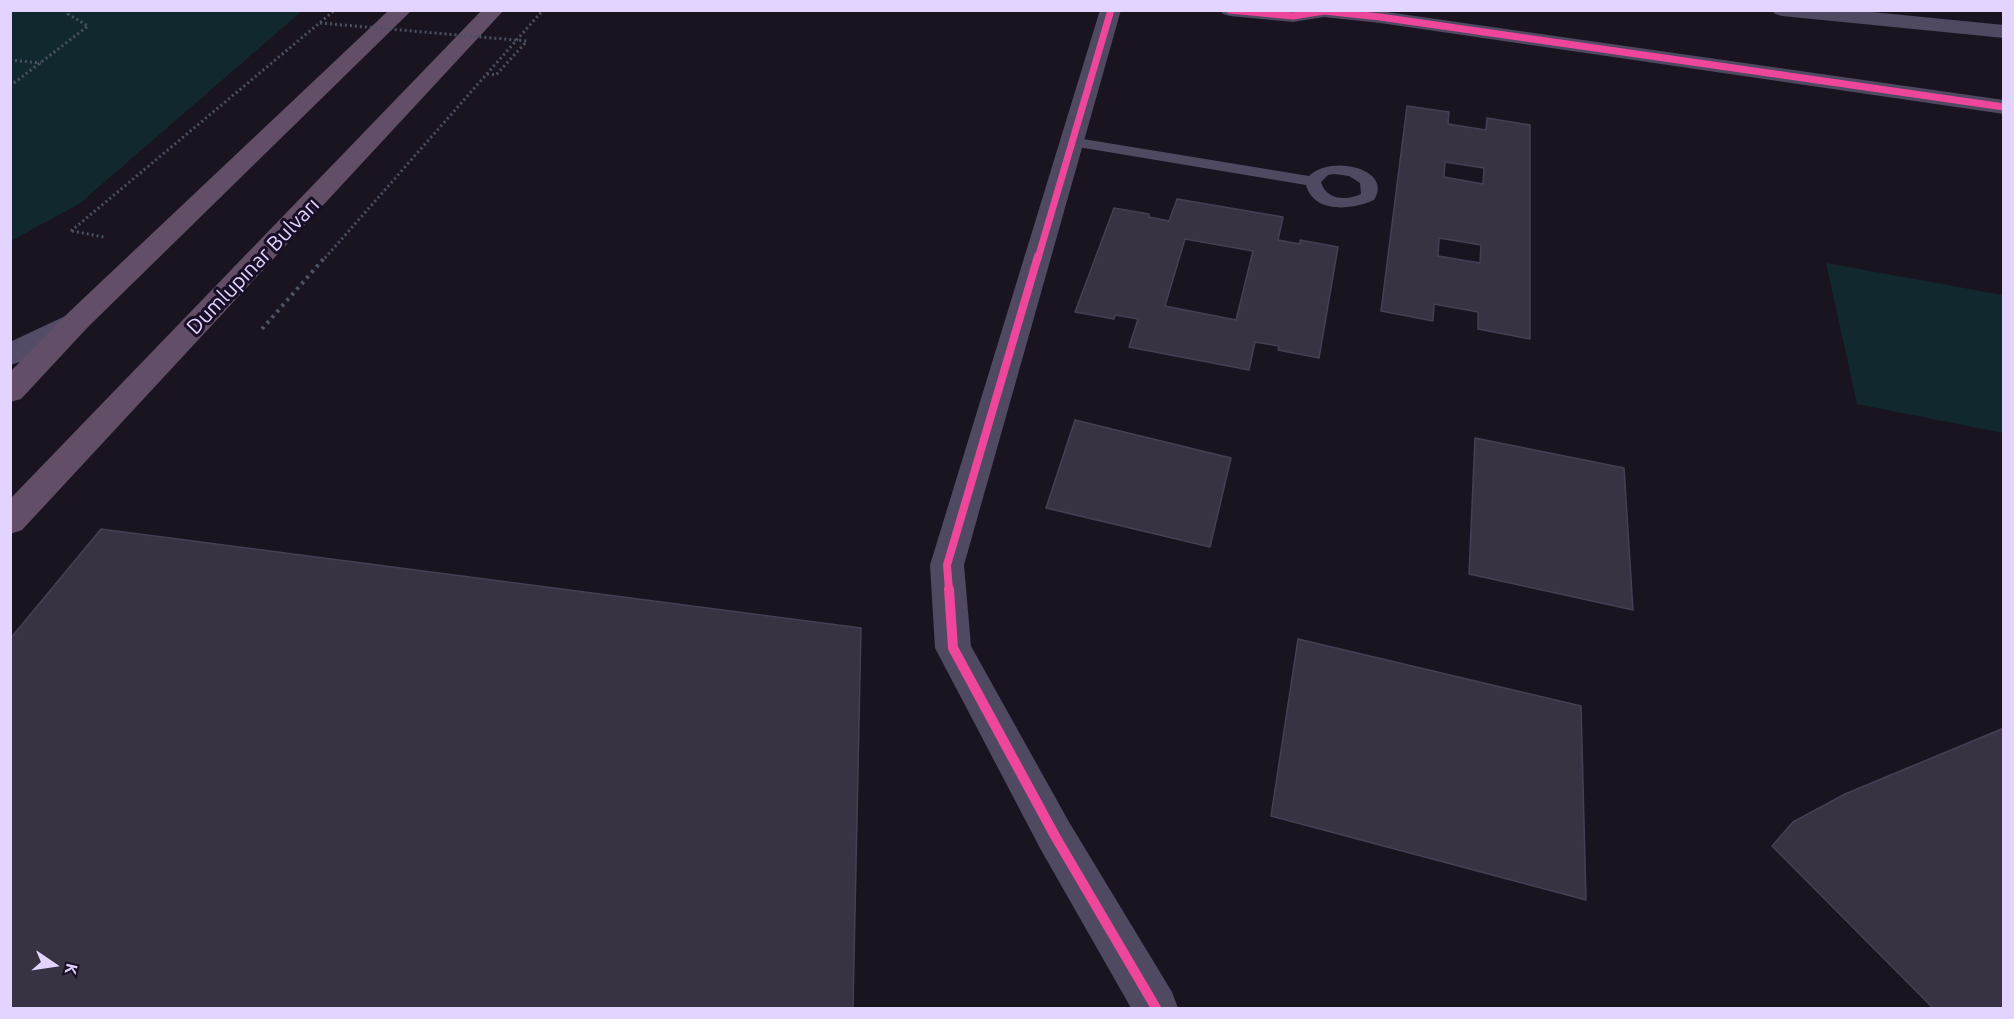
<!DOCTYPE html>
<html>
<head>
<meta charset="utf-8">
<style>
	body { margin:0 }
	#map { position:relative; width:2014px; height:1019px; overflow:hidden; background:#191420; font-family:Ubuntu,sans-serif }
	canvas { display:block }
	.frame { position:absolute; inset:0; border:12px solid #e2d4ff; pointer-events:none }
	.north { position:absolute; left:24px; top:935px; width:60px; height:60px; -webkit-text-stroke:4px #180e26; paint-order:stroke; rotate:103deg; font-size:16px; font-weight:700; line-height:24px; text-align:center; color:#e2d4ff }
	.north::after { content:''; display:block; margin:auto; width:21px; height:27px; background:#e2d4ff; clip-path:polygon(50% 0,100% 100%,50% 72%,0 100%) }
</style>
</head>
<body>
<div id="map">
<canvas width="2014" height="1019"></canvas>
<div class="frame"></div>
<div class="north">K</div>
</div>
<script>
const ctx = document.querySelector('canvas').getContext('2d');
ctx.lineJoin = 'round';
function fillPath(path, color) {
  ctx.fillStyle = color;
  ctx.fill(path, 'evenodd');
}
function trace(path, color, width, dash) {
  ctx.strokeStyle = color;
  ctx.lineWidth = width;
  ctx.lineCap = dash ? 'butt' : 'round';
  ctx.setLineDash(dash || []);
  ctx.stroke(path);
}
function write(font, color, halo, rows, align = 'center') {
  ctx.font = font + ' Ubuntu,sans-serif';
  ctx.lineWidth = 6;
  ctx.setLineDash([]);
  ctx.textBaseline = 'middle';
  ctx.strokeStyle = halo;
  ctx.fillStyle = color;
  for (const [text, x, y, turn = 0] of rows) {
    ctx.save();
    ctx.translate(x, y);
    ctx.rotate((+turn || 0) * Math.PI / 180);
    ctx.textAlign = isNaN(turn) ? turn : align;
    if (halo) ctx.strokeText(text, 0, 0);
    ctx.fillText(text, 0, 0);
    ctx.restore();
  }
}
fillPath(new Path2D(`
	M 11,10 L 302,10 L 302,11 L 79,204 L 11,241 Z
	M 1826,263 L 2003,295 L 2003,433 L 1857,404 Z`), '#12282f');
const building = new Path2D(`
	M 1407,106 L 1449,112 L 1448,124 L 1486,130 L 1487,118 L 1530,125 L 1530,339 L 1478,329 L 1478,312 L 1434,304 L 1433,321 L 1381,311 ZM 1445,162 L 1484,168 L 1483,184 L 1444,177 ZM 1439,238 L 1481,245 L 1480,263 L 1438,256 Z
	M 1177,199 L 1283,217 L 1278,240 L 1300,244 L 1300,240 L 1338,247 L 1319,358 L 1278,350 L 1279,346 L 1255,342 L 1249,370 L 1129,347 L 1138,319 L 1115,315 L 1114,319 L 1075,312 L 1114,208 L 1149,214 L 1149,217 L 1169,221 ZM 1185,239 L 1253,251 L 1236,320 L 1165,306 Z
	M 1075,420 L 1231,458 L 1210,547 L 1046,508 Z
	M 1475,438 L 1624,468 L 1633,610 L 1469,574 Z
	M 101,529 L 861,628 L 853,1008 L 10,1008 L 10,639 Z
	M 1298,639 L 1581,706 L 1586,900 L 1271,816 Z
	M 2004,728 L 2004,1008 L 1933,1008 L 1772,846 L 1793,822 L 1845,794 Z`);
fillPath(building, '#393243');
trace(building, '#473f55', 1.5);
trace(new Path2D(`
	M 10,60 L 41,63
	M 487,74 L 496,75 L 527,41
	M 10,86 L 88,26 L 68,14 L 71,10
	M 71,231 L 335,10
	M 72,231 L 104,237
	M 325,258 L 543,10`), '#4a5264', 3, [2, 3]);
trace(new Path2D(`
	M 262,329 L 326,256`), '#4a5264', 4, [3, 4.5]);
fillPath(new Path2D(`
	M 1071,137 L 1309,176 C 1331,154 1394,169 1374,200 C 1352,210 1314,214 1306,185 L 1066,145 L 1063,142 ZM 1334,174 L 1349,176 L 1360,183 L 1361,194 C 1346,201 1326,200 1321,182 L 1328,175 Z`), '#4f4961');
fillPath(new Path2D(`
	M 1100,10 L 1121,10 L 964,565 L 971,646 L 1069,822 L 1172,992 L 1178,1008 L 1131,1008 L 1041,850 L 935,648 L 930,565 Z
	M 1220,10 L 1380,11 L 2004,100 L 2004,114 L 1380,23 L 1324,17 L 1293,22 L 1230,16 L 1223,14 Z`), '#4f4961');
fillPath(new Path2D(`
	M 1772,10 L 1852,10 L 2004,25 L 2004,38 L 1782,16 L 1775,14 Z`), '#4f4961');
fillPath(new Path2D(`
	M 78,310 L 88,313 L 92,320 L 88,327 L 20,362 L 10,365 L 10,342 Z`), '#544b67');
fillPath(new Path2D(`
	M 389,10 L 412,10 L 88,327 L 21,399 L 10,402 L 10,372 L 68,313 Z
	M 482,10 L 504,10 L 22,530 L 10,534 L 10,499 Z`), '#624e66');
trace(new Path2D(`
	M 320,23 L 527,41`), '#4a5264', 3, [2, 3]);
trace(new Path2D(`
	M 1230,10 L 1293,16 L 1324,11 L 1380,17 L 2004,107
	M 1038,258 L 1111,10`), '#ed469a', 7);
trace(new Path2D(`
	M 949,590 L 947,565 L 1038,256`), '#ed469a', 8);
trace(new Path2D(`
	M 949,589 L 953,648 L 1055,836 L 1156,1008`), '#ed469a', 10);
write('21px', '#e2d4ff', '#180e26', [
	["Dumlupınar Bulvarı",253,266,-46]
]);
</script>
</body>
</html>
